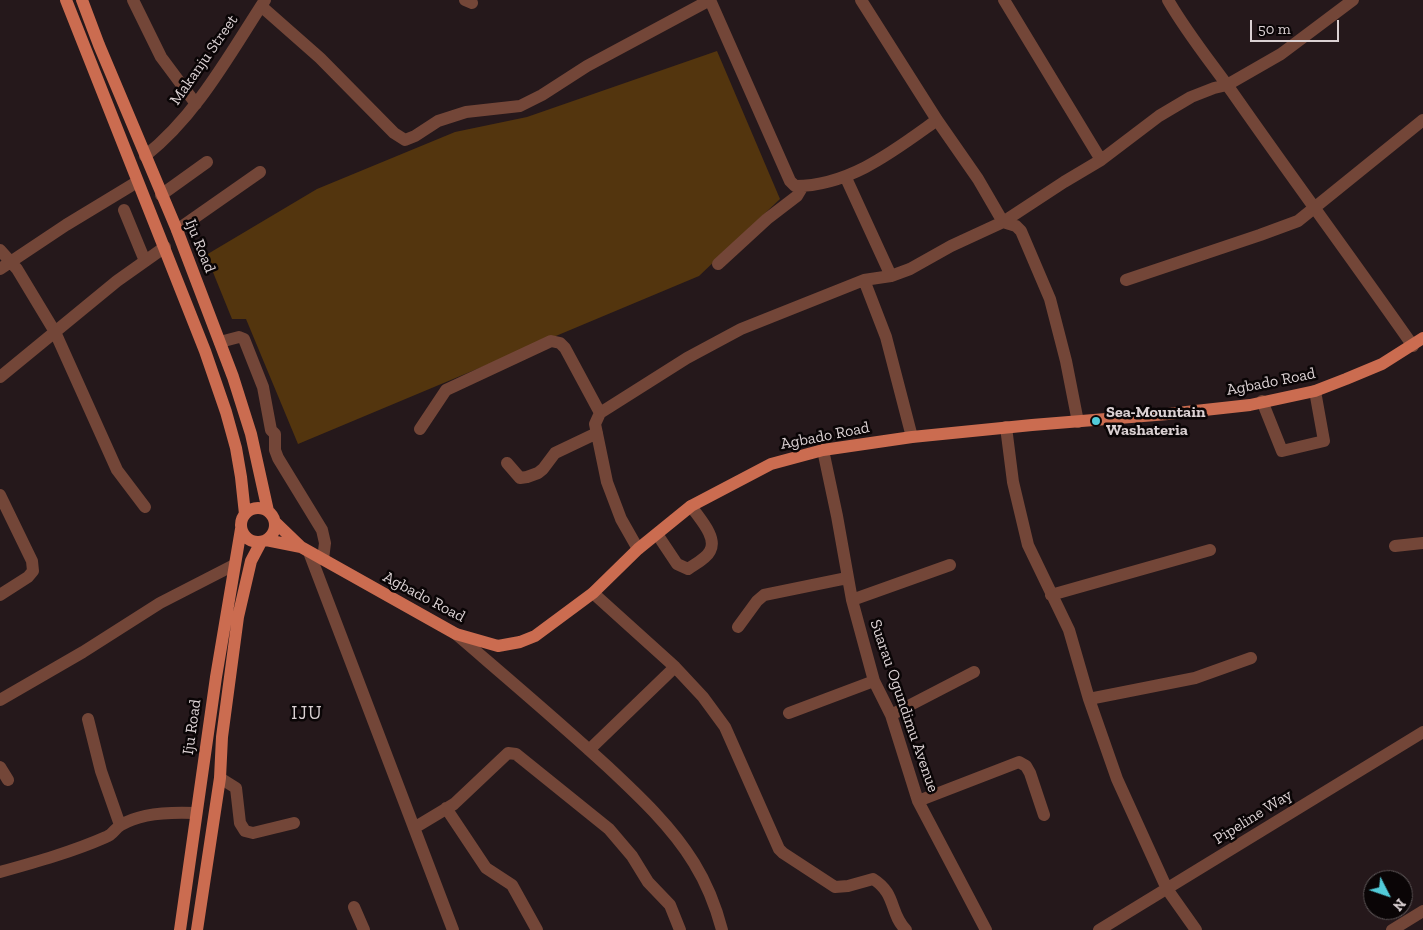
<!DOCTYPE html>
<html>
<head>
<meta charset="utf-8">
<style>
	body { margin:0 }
	#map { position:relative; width:1423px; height:930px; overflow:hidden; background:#25181b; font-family:"Zilla Slab",serif }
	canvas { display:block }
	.north { position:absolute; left:1363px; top:870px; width:50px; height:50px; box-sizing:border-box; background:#0a0506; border:1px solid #5e5758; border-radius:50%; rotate:131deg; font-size:14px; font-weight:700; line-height:20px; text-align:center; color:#dbd1d3 }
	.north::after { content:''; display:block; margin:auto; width:18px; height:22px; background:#52cbd9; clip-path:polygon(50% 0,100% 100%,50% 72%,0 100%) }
	.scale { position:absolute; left:1250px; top:20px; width:89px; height:22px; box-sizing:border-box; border:2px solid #dbd1d3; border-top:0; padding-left:6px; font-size:15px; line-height:18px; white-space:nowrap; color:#dbd1d3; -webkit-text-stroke:4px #0a0506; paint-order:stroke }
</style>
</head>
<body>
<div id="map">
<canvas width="1423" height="930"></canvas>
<div class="north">N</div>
<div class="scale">50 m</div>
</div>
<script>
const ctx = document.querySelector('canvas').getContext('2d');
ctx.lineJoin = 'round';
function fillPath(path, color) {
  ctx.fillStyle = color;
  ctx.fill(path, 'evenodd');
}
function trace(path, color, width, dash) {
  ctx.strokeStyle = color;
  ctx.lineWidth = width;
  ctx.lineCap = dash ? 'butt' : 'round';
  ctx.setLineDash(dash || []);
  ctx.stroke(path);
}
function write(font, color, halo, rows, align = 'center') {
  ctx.font = font + ' "Zilla Slab",serif';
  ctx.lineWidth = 5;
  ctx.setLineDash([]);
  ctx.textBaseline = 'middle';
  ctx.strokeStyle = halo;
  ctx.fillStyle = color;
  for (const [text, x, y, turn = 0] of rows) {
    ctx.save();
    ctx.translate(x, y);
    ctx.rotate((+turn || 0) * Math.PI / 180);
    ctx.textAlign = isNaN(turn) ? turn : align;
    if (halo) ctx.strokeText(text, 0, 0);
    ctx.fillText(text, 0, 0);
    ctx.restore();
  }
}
fillPath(new Path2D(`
	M 717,51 L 780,199 L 699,276 L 298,444 L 246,319 L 232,319 L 206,255 L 317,189 L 455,132 L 527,117 Z`), '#53350e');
trace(new Path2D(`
	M 133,0 L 161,57 L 196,104
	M 465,0 L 472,3
	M 710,0 L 790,181 L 795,186 C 850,186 895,150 937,120
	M 861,0 L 937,120 L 978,179 L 1003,222 L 1016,226 L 1021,231 L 1050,299 L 1066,361 L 1078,422
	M 1004,0 L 1101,160
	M 1168,0 C 1188,35 1214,66 1237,99 C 1295,182 1355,263 1413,346
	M 261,6 L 320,58 L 394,133 L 405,140 L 415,136 L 438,121 L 466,112 L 520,106 L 542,95 L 587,66 L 710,0
	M 145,156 C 197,115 229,55 265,0
	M 846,178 L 891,276
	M 161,195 L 207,162
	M 124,210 L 145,261
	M 177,230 L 260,172
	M 0,250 L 17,269 L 55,332 L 117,470 L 145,507
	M 718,264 L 767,219 L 797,196 L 803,186
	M 0,269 L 66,225 L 137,182
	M 864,280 L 886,337 L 912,437
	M 1126,280 L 1260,235 L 1298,221 L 1423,120
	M 220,342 L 239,337 L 244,339 L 263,387 L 271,430 L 275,434 L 275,450 L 278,458 L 322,530 L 325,543 L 323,559
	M 0,377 L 117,281 L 165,247
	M 1262,401 L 1282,451 L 1324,441 L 1315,391
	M 1006,427 L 1013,482 L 1028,545 L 1069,630 L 1089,699 L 1117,779 L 1167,889 L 1196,930
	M 420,429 L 446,390 L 551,341 L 560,343 L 565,348 L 600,413
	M 823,450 L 837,516 L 852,600 L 874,681 L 891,715 L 918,801 L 986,930
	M 507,463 L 520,478 L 527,477 L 538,473 L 543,469 L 555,453 L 597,433
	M 0,495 L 32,561 L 33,571 L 28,577 L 0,595
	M 657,534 L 677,564 L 688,569 C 695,564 706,559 710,551 C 718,537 698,517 691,506
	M 1395,546 L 1423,543
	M 638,549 L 621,519 L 607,482 L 595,424 L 600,413 L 687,358 L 741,329 L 864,280 L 891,276 L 910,269 L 951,246 L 1003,222 L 1064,182 L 1101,160 L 1159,116 L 1191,97 L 1214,88 L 1227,85 L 1281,54 L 1353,0
	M 309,552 L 453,930
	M 593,593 L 675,667 L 703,697 L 725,727 L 779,849 L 783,853 L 835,887 L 848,886 L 873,879 C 897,894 889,913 906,930
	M 1051,595 L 1210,550
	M 852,600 L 950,565
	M 738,627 L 757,601 L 764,595 L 847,578
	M 456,634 C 507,678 558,721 608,767 C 639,796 672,827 694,863 C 707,884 716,907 722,930
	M 1089,699 L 1195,678 L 1251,658
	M 0,700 L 83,652 L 160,603 L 234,565
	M 789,713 L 874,681
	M 891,715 L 974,672
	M 88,719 L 101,771 L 120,825
	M 589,750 L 675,667
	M 0,767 L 8,780
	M 220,778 L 236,788 L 240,823 L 245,831 L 253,833 L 294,823
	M 918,801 L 1019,762 L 1026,766 L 1030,773 L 1044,815
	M 446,808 L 486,868 L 512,885 L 537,930
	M 414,828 L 454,804 L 508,753 L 516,754 L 609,829 L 632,856 L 648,882 L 670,905 L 680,930
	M 0,872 C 36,862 72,852 106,837 C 113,835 115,828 121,825 C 140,813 174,812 196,813
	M 354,907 L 364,930
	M 1099,930 L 1423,732
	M 1392,930 L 1423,911`), '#734638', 12);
trace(new Path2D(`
	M 66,0 L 205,351 L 226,412 L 236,448 L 241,477 L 245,514
	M 82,0 L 99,45 L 177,230 L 233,377 L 251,434 L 268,511
	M241 525a17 17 0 1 1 34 0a17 17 0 1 1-34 0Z
	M 275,522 L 301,547
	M 266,540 L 301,547 L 456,634 L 498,646 L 520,642 L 535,636 L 593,593 L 638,549 L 691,506 L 771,464 L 823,450 L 912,437 L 1032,425 L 1168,414 L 1250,405 L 1315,391 L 1346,379 L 1382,364 L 1423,338
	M 180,930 L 216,677 L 241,529
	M 197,930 L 220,778 L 222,737 L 238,617 L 251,561 L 261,542`), '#cb6c50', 12);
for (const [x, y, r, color] of [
	[1096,421,5,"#52cbd9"]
]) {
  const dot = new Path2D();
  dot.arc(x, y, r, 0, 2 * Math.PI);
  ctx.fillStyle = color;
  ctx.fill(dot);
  trace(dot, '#0a0506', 2);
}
write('16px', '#dbd1d3', '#0a0506', [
	["Makanju Street",204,60,-55],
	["Iju Road",200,246,68],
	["Agbado Road",1271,382,-11],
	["Agbado Road",825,436,-11],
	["Agbado Road",424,597,28],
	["Suarau Ogundimu Avenue",904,706,71],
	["Iju Road",192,727,-82],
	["Pipeline Way",1253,817,-32]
]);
write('bold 16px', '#dbd1d3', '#0a0506', [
	["Sea-Mountain",1106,412],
	["Washateria",1106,430]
], 'left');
ctx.letterSpacing = '1px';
write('19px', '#dbd1d3', '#0a0506', [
	["IJU",307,714]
]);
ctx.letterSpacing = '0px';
</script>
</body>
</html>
